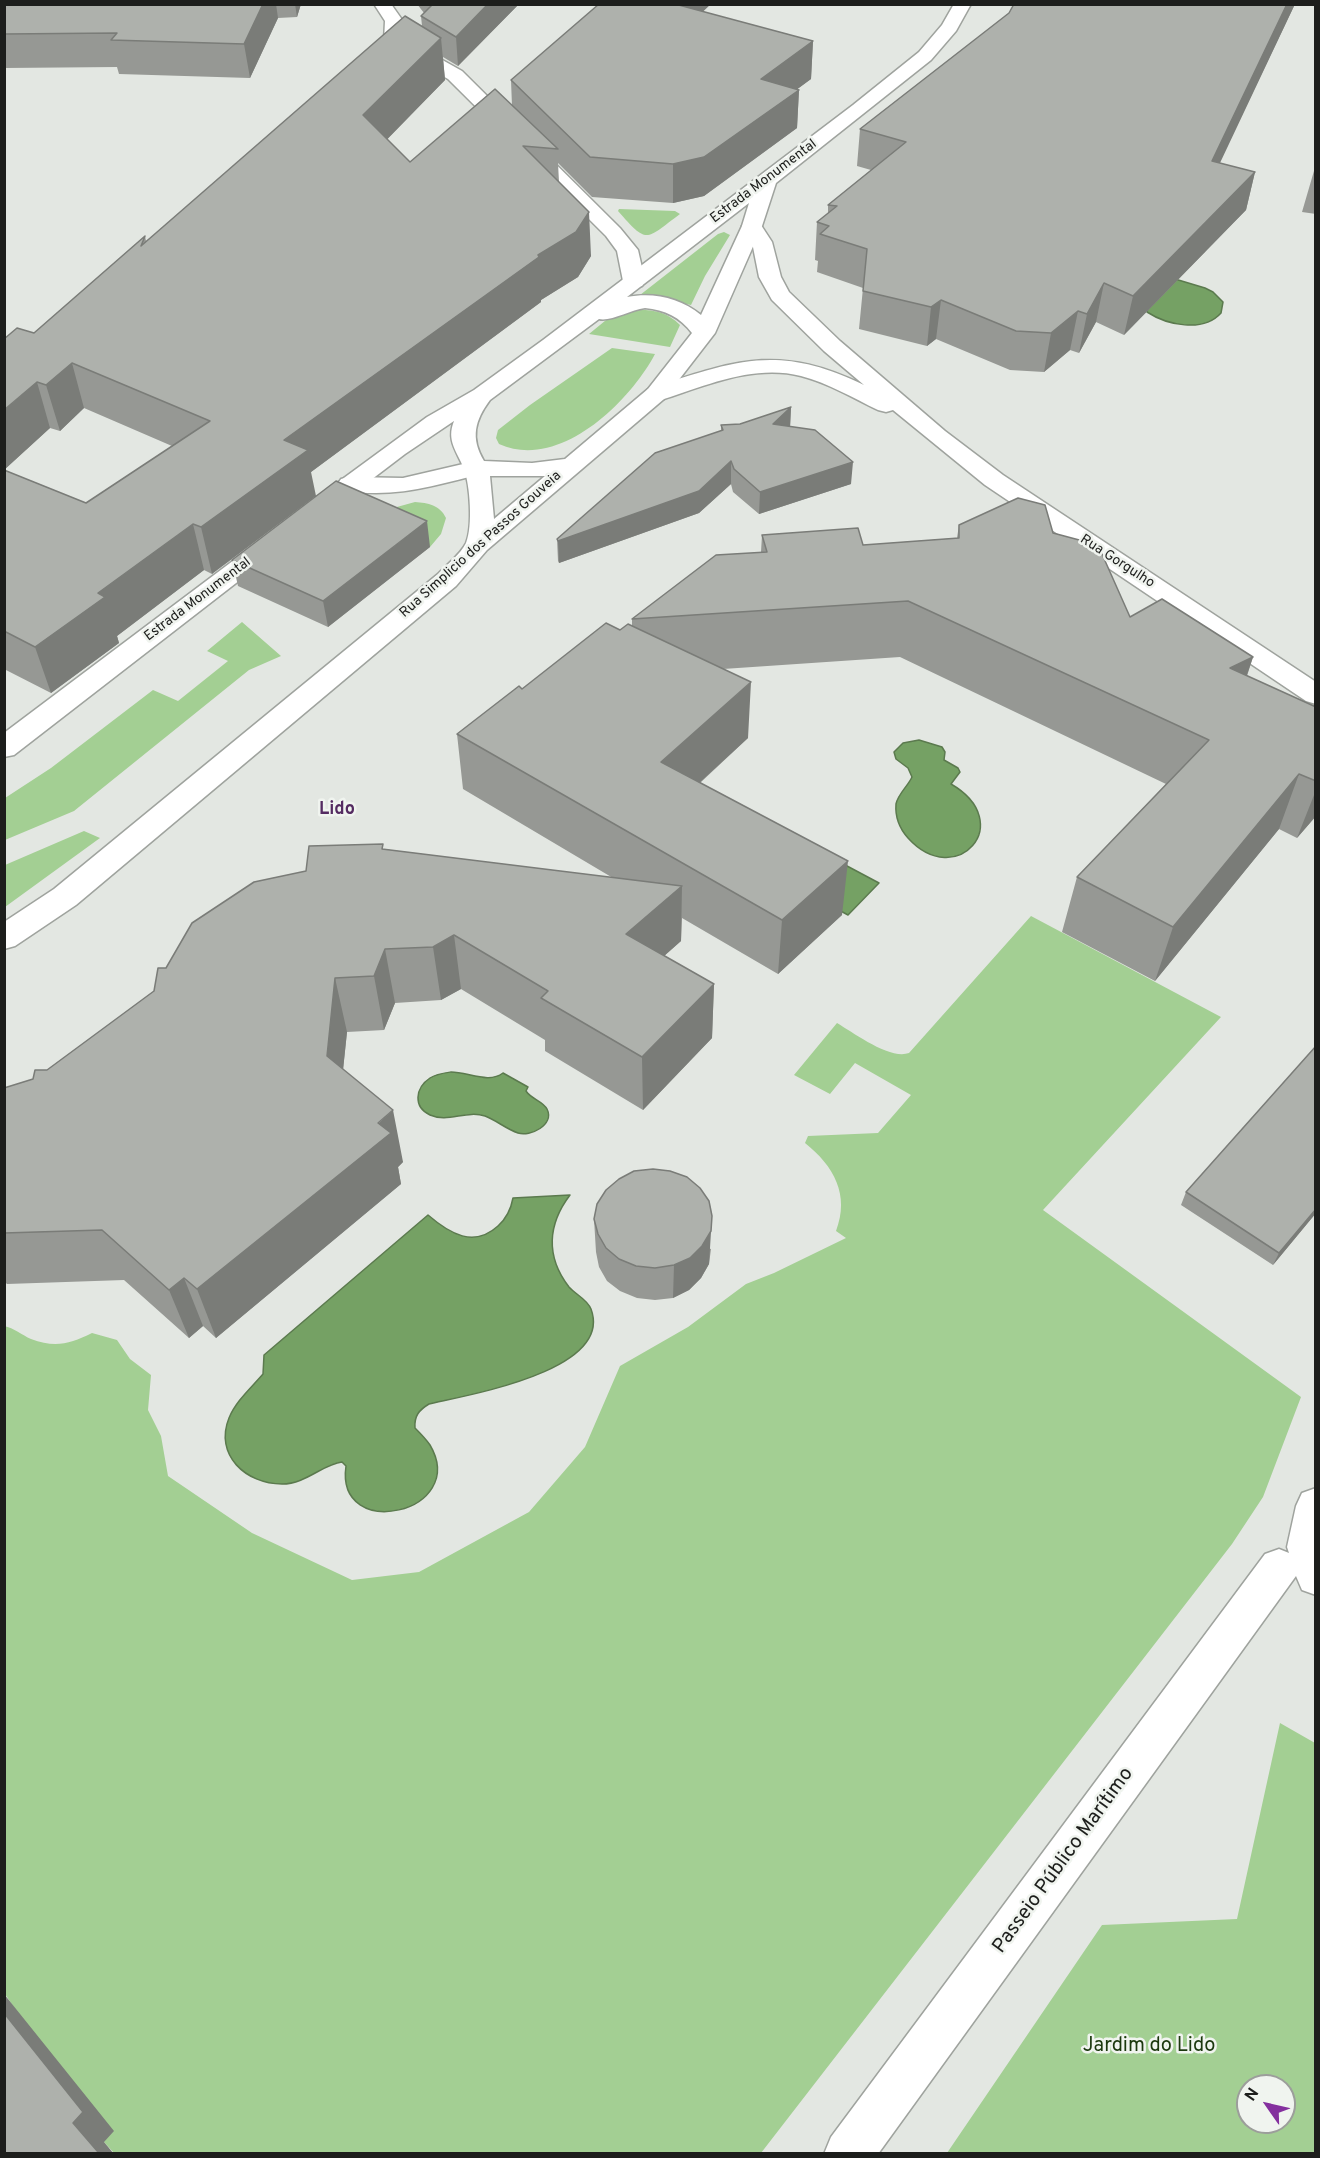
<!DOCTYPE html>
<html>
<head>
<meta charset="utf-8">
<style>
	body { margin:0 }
	#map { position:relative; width:1320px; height:2158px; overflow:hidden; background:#e3e7e2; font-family:Overpass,sans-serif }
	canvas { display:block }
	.frame { position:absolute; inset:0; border:6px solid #1d1e1c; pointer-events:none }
	.north { position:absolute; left:1236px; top:2074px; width:60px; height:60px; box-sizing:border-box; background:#f0f4ef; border:2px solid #9c9e9b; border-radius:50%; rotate:304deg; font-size:16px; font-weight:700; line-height:24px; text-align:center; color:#1d1e1c }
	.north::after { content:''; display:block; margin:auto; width:21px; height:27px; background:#84309e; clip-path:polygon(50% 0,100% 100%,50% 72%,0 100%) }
</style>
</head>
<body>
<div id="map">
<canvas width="1320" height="2158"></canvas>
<div class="frame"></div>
<div class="north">N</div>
</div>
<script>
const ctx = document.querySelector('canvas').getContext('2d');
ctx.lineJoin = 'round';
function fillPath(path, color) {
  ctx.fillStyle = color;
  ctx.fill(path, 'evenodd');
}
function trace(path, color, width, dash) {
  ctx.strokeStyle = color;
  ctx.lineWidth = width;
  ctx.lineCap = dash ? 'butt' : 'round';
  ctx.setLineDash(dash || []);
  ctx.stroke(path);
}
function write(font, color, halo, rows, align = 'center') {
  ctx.font = font + ' Overpass,sans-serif';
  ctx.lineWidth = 5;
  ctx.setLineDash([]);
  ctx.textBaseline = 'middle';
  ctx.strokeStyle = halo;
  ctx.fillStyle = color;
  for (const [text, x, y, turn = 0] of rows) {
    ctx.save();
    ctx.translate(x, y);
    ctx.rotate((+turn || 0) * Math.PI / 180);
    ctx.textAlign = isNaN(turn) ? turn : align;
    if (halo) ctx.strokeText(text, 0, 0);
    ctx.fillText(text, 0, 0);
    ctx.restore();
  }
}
fillPath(new Path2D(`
	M 619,209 L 675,211 L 680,214 C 645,240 648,245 618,211 Z
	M 724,232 L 730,235 L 705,276 L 691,305 L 640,295 L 718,234 Z
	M 632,310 C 651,309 666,311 680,325 L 670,347 L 589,334 L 611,316 Z
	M 612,348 L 655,354 C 629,403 559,471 499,444 L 496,438 L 498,430 L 530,405 Z
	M 415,502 C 428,503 440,505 446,518 L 441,534 L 430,547 L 371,521 L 386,510 Z
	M 242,622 L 281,656 L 249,670 L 74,811 L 5,840 L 5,798 L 51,768 L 153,690 L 178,701 L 228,661 L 207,651 Z
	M 84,831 L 100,838 L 5,907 L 5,865 Z
	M 1031,916 L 1221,1017 L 1043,1210 L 1301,1397 L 1263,1497 L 1232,1544 L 761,2153 L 114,2153 L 104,2142 L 5,1994 L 4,1326 C 14,1328 22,1335 31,1339 C 55,1348 70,1344 92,1333 L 117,1340 L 130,1359 L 151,1375 L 148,1410 L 161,1436 L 168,1476 L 252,1533 L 352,1580 L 419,1572 L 529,1512 L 585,1447 L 620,1366 L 688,1327 L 746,1284 L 774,1273 L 846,1238 L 836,1231 C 850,1195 834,1166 805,1143 L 808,1136 L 878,1133 L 911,1095 L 855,1063 L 830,1094 L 794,1075 L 837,1023 C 854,1033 890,1060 909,1053 Z
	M 1280,1723 L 1315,1743 L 1315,2153 L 947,2153 L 1102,1925 L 1237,1919 ZM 1248,2086 L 1284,2086 L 1284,2122 L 1248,2122 Z`), '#a3cf93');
const water = new Path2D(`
	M 1155,273 L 1205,288 L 1213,292 L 1223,302 L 1221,313 C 1203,333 1167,325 1147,312 Z
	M 919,740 L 942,747 L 945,752 L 944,760 L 958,768 L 960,772 L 951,784 C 1018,823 956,891 908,838 C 900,829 895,817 896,804 C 898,794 908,786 912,777 L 908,768 L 896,759 L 894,752 L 903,743 Z
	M 770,825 L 879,883 L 848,915 L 738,855 Z
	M 451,1072 C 468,1072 489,1084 503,1073 L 528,1087 L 526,1091 C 531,1099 543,1101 547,1109 C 555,1125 530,1137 518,1133 C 506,1129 496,1120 485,1116 C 466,1110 448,1123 430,1115 C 413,1107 415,1088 430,1078 C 436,1074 444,1073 451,1072 Z
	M 570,1195 C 548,1224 545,1256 569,1287 C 576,1295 587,1299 591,1309 C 614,1371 467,1395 429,1404 C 419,1410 414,1416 415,1428 C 420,1433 426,1439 430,1445 C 470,1513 335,1543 346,1466 L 342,1462 C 323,1464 306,1484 282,1484 C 246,1484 214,1455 229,1418 C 236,1401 251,1388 263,1374 L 264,1355 L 428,1215 C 450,1234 474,1248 498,1226 C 507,1218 511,1209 513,1198 Z`);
fillPath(water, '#75a164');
trace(water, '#5b7a4e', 1.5);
const street = new Path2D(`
	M 374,4 L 391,4 L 403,21 L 401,43 L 412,43 L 462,71 L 620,228 L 638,250 L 645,281 L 642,286 L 634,287 L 626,286 L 623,281 L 617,251 L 606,236 L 448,79 L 400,51 L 398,45 L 387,45 L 384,41 L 385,21 Z
	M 752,220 L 759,222 L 772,242 L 781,277 L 789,292 L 840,341 L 945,431 L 1003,475 L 1316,682 L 1316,704 L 1306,701 L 985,485 L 893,410 L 886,412 L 878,410 C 853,398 828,383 801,376 C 755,364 707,385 664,399 L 656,401 L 648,399 L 644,394 L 648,389 C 735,361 777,343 864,385 L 824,351 L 772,300 L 759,277 L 752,242 L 742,226 L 745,222 Z
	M 476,461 L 485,463 L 488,468 L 485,473 C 439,484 389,501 341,489 L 338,484 L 341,479 L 350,477 L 403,478 Z
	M 1316,1488 L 1316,1595 L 1302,1590 L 1296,1576 L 878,2154 L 824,2154 L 831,2137 L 1265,1554 L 1279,1549 L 1289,1553 L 1287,1547 L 1296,1506 L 1302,1493 Z`);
const secondary = new Path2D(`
	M 954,4 L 971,4 L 956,31 L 931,60 L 776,183 L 762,226 L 715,333 L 664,399 L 487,550 L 456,586 L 76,905 L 15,946 L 4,949 L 4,922 L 54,889 L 438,574 C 446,565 461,554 466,543 C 473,526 470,485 464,469 C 457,451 446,441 454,421 L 405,454 L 321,518 L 312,520 L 303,518 L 300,513 L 303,508 L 427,417 L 474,390 L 543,340 L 853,105 L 919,52 L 942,25 ZM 749,203 L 742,226 L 701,315 C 680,298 654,292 627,297 ZM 645,308 C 665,310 680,317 692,333 L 648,389 L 565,459 L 532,463 L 484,461 C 470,438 475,420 490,400 L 599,319 C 610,322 630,310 645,308 ZM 490,476 L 545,476 L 494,519 Z
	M 271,536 L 280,539 L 284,544 L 280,549 L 14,755 L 4,757 L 4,733 L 262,539 Z`);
trace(street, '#9fa39e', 3);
trace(secondary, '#9fa39e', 3);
fillPath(street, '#fff');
fillPath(secondary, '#fff');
fillPath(new Path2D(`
	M 4,4 L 301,4 L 297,17 L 278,18 L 250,78 L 119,74 L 117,67 L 4,68 Z
	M 417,4 L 519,4 L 458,66 L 443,57 L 445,80 L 387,139 L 410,162 L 512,106 L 511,80 L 703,12 L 813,41 L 811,79 L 797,89 L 799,90 L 797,128 L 704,196 L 673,203 L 592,197 L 558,163 L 559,182 L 591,256 L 578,277 L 541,300 L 541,302 L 311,472 L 212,574 L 204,570 L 117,636 L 119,643 L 51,693 L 4,669 L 4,470 L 86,503 L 172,446 L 84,408 L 60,431 L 50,428 L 4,470 L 34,333 L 145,236 L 146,241 L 422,26 L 421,16 L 424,13 Z
	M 1014,4 L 1295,4 L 1219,163 L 1255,172 L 1246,210 L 1124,335 L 1096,322 L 1079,353 L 1070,350 L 1044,372 L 1010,370 L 936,339 L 927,346 L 859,329 L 863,288 L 817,272 L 818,261 L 815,260 L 817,222 L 828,213 L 828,205 L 871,170 L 857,166 L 860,129 L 1009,13 Z
	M 1316,164 L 1316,214 L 1302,212 Z
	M 791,407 L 790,426 L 851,484 L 759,514 L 733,492 L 731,484 L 699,513 L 559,563 L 558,561 L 557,539 L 721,431 L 721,425 L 740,424 Z
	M 959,525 L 1053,533 L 1130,617 L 1253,657 L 1247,676 L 1316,707 L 1316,816 L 1297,838 L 1279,829 L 1155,981 L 1062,932 L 1077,877 L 1166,784 L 900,657 L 723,669 L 748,738 L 700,783 L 842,915 L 778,974 L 682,918 L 681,941 L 664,956 L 714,984 L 712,1038 L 643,1110 L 545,1051 L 545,1040 L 461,989 L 441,1000 L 395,1003 L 384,1030 L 347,1032 L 343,1069 L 403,1162 L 398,1167 L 401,1184 L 216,1338 L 203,1326 L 189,1338 L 124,1280 L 7,1284 L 4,1281 L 4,1088 L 33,1079 L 47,1070 L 154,991 L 166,968 L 306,871 L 383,844 L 383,849 L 613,878 L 463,789 L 457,734 L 522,689 L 620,630 L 632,626 L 632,619 L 761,552 L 762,535 L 863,545 L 957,538 Z
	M 430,547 L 328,627 L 238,586 L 232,560 Z
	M 1316,1046 L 1316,1213 L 1273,1265 L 1181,1205 L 1186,1192 Z
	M 594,1219 L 711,1249 L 709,1264 L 701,1278 L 689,1290 L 673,1298 L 655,1300 L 637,1298 L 620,1291 L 607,1281 L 599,1267 L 596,1252 Z`), '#969894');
fillPath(new Path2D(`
	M 263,4 L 276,4 L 278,18 L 250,78 L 244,44 Z
	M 295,4 L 301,4 L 297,17 Z
	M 488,4 L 519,4 L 458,66 L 456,37 Z
	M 672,4 L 711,4 L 672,41 Z
	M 1287,4 L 1295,4 L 1203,199 L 1212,161 Z
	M 441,38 L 445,80 L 369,158 L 363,115 Z
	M 813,41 L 811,79 L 760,117 L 761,79 Z
	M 799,90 L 797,128 L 704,196 L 673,203 L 673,164 Z
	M 1255,172 L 1246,210 L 1124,335 L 1133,296 Z
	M 589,212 L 591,256 L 578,277 L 541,300 L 541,302 L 311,472 L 316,496 L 212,574 L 201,527 L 284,440 L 538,255 Z
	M 1104,283 L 1096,322 L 1079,353 L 1087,314 Z
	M 941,300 L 936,339 L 927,346 L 931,307 Z
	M 1078,311 L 1070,350 L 1044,372 L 1051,333 Z
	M 72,363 L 84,408 L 60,431 L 46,385 Z
	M 37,382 L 50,428 L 4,470 L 4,410 Z
	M 791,407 L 790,429 L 773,424 Z
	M 731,461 L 731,484 L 699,513 L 559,563 L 558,541 Z
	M 853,462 L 851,484 L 759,514 L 760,492 Z
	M 427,521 L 430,547 L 328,627 L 323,601 Z
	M 193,524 L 204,570 L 117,636 L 119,643 L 51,693 L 35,647 L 98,593 Z
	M 1253,657 L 1234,713 L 1230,668 Z
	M 751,682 L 748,738 L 661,818 L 661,762 Z
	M 1299,774 L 1279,829 L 1155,981 L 1173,927 Z
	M 1316,790 L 1316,816 L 1297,838 Z
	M 848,861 L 842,915 L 778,974 L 782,920 Z
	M 682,886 L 681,941 L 628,988 L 626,934 Z
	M 454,935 L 461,989 L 441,1000 L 433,947 Z
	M 385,949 L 395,1003 L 384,1030 L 374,976 Z
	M 335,978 L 347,1032 L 339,1109 L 327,1056 Z
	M 714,984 L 712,1038 L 643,1110 L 642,1057 Z
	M 393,1110 L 403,1162 L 398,1167 L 401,1184 L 216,1338 L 197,1289 Z
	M 1316,1209 L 1316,1213 L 1273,1265 L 1279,1253 Z
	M 712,1216 L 709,1264 L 701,1278 L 689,1290 L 673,1298 L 674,1265 Z
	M 184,1278 L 203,1326 L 189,1338 L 169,1290 Z
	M 4,1994 L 114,2131 L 104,2142 L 114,2154 L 97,2154 L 73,2123 L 4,2013 Z`), '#7a7c78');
const building = new Path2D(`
	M 4,4 L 263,4 L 244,44 L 111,40 L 117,33 L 4,34 Z
	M 433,4 L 488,4 L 456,37 L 421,16 Z
	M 599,4 L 675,4 L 813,41 L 761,79 L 799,90 L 704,157 L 673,164 L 590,157 L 511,80 Z
	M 1014,4 L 1287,4 L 1212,161 L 1255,172 L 1133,296 L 1104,283 L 1087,314 L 1078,311 L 1051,333 L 1016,331 L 941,300 L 931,307 L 863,291 L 867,249 L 820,234 L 829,226 L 817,222 L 837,206 L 828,205 L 906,142 L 860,129 L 1009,13 Z
	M 405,16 L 441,38 L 363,115 L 410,162 L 495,89 L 558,149 L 523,146 L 589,212 L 576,232 L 538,255 L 539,257 L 284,440 L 308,450 L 201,527 L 193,524 L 98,593 L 105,597 L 35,647 L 4,631 L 4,470 L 86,503 L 210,421 L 72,363 L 46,385 L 37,382 L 4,410 L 4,339 L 17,328 L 34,333 L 145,236 L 141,246 Z
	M 791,407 L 773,424 L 815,430 L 853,462 L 760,492 L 734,469 L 731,461 L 699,491 L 558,541 L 557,539 L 655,453 L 723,430 L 721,425 L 740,424 Z
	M 336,481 L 427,521 L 323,601 L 232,560 Z
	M 1018,498 L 1045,505 L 1053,533 L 1098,545 L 1130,617 L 1162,599 L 1253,657 L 1230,668 L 1316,707 L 1316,781 L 1299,774 L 1173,927 L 1077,877 L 1209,740 L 908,601 L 632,619 L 716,555 L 767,552 L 762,535 L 858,528 L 863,545 L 959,538 L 959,525 Z
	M 606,623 L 620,630 L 628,624 L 751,682 L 661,762 L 848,861 L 782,920 L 457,734 L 519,686 L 522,689 Z
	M 383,844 L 382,849 L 682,886 L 626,934 L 714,984 L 642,1057 L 541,998 L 548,991 L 454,935 L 433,947 L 385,949 L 374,976 L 335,978 L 327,1056 L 393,1110 L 378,1123 L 391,1133 L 197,1289 L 184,1278 L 169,1290 L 102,1230 L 4,1233 L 4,1088 L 33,1079 L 35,1070 L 47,1070 L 154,991 L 158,968 L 166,968 L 192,923 L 254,882 L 306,871 L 309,846 Z
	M 1316,1046 L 1316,1209 L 1279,1253 L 1186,1192 Z
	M 653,1169 L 670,1171 L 687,1177 L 700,1188 L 709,1201 L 712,1216 L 711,1231 L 702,1246 L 690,1258 L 674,1265 L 655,1268 L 636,1266 L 619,1259 L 606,1248 L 598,1234 L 594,1219 L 597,1204 L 606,1190 L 619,1179 L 634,1171 Z
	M 4,2013 L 83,2112 L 73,2123 L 98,2152 L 97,2154 L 4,2154 Z`);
fillPath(building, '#aeb1ac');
trace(building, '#7a7c78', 1.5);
write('14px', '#1d1e1c', '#f0f4ef', [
	["Estrada Monumental",764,182,-37],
	["Rua Simplicio dos Passos Gouveia",481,545,-42],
	["Rua Gorgulho",1117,562,33],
	["Estrada Monumental",198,600,-37]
]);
write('bold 18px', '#542b61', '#f0f4ef', [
	["Lido",337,810]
]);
write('20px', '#1d1e1c', '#f0f4ef', [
	["Passeio Público Marítimo",1064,1861,-54]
]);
write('20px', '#1b380d', '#f0f4ef', [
	["Jardim do Lido",1149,2047]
]);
</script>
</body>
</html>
